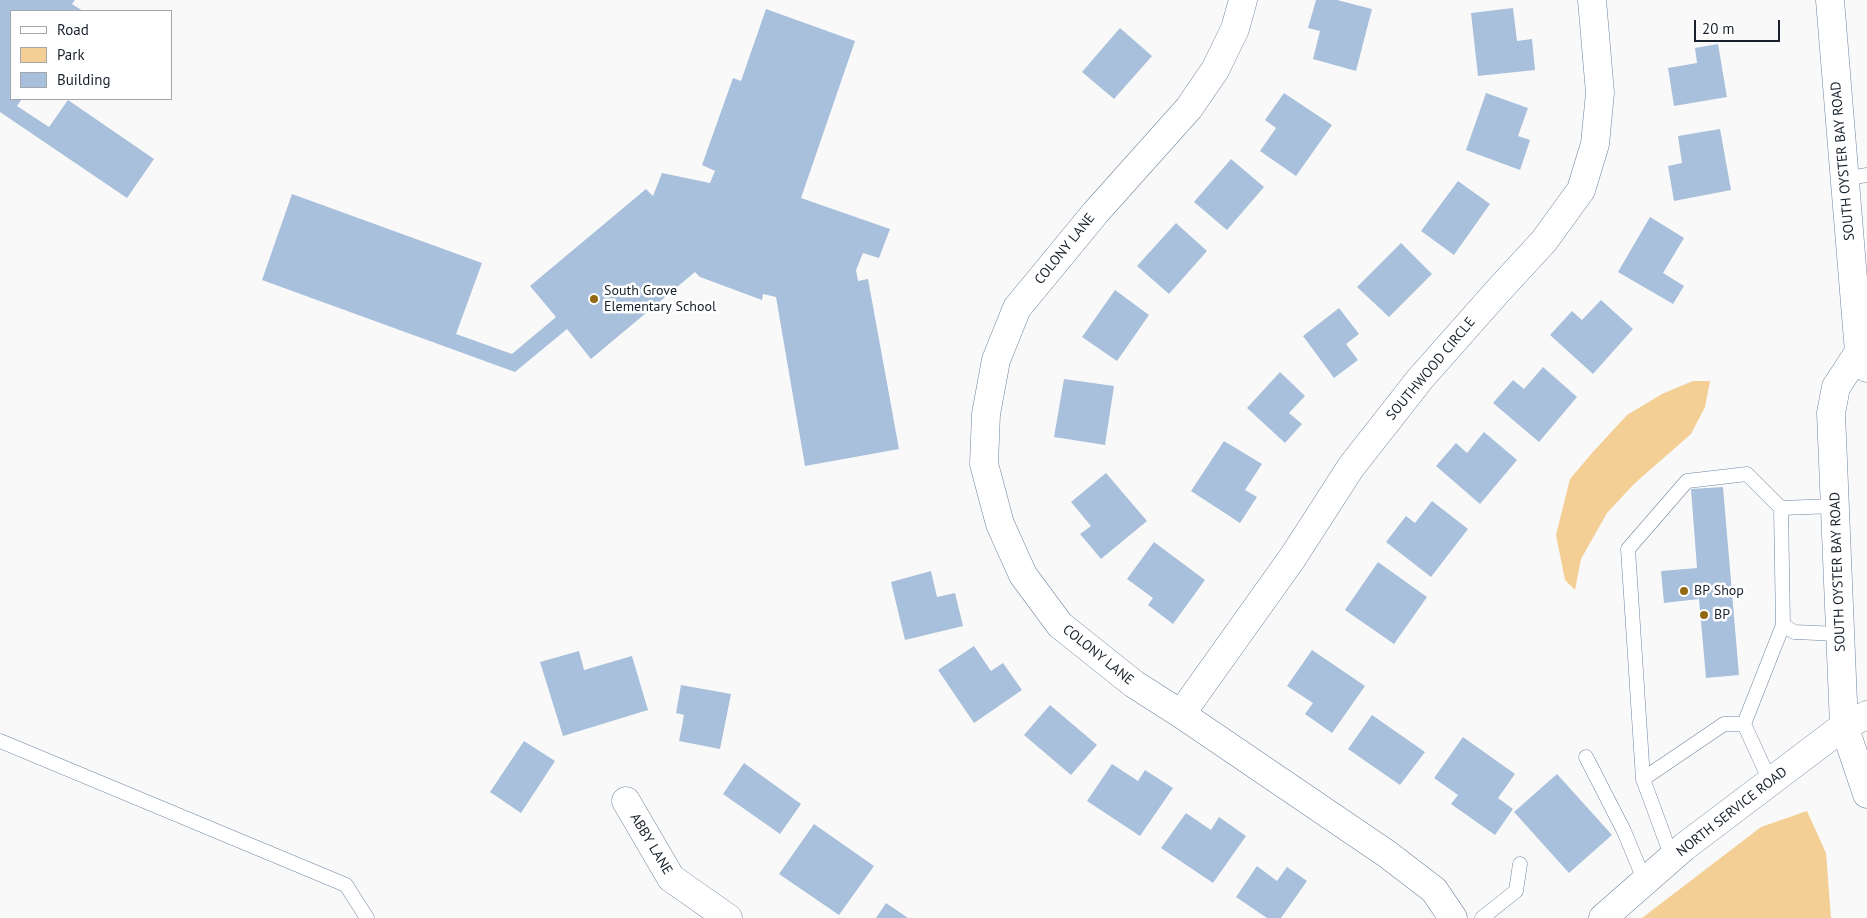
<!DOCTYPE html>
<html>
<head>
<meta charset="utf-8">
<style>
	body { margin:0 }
	#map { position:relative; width:1867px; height:918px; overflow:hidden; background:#f9f9f9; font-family:"PT Sans",sans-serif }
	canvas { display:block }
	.legend { position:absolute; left:10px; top:10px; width:162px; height:90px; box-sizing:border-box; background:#fff; border:1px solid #a3a6ab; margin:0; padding:6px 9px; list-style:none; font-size:15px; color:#18212c }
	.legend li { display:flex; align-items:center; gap:10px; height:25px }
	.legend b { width:25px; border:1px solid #a3a6ab }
	.scale { position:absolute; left:1694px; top:20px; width:86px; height:22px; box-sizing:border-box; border:2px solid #18212c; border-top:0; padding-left:6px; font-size:15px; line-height:18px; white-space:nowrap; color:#18212c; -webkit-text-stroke:4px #fff; paint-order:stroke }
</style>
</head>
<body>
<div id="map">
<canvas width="1867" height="918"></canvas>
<ul class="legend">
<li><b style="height:6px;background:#fff"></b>Road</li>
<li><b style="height:14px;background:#f3cf95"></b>Park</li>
<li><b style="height:14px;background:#a8c0dc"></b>Building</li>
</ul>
<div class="scale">20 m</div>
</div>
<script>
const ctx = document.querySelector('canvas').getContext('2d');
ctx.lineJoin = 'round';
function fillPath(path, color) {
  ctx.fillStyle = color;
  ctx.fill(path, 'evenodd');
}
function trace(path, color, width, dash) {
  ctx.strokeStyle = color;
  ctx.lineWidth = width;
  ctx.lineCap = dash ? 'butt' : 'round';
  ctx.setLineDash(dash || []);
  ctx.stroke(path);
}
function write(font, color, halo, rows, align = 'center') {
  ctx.font = font + ' "PT Sans",sans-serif';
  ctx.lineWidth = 5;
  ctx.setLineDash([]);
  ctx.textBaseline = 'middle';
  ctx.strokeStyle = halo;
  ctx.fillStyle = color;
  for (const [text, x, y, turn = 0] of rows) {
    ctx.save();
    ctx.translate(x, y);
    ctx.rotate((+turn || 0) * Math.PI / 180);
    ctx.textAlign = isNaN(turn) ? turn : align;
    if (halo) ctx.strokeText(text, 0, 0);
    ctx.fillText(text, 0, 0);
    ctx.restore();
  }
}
fillPath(new Path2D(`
	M 1693,381 L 1710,381 L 1705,407 L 1691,434 L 1635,483 L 1607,513 L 1581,559 L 1575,590 L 1565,580 L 1556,535 L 1570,479 L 1592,453 L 1627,415 L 1662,394 Z
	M 1807,811 L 1826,853 L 1831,918 L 1642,918 L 1761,827 Z`), '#f3cf95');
fillPath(new Path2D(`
	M 0,0 L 75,0 L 72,4 L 83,11 L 11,11 L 11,99 L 22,99 L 17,106 L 49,127 L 68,100 L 154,159 L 127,198 L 0,112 Z
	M 1316,0 L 1337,0 L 1372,9 L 1356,71 L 1313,59 L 1320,31 L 1308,28 Z
	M 1513,8 L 1517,41 L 1532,39 L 1535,70 L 1478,76 L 1471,13 Z
	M 766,9 L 855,41 L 801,198 L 890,229 L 879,258 L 863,253 L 856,270 L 858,281 L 868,279 L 899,449 L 805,466 L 776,297 L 763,294 L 762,300 L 700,277 L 695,272 L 591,359 L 567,329 L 515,372 L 262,280 L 292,194 L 482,263 L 456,334 L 512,354 L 556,317 L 530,286 L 646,189 L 653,196 L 662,173 L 710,183 L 715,171 L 702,165 L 733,78 L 741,81 Z
	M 1120,28 L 1152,56 L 1114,99 L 1082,72 Z
	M 1718,44 L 1727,97 L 1674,106 L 1668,68 L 1697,63 L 1695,48 Z
	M 1284,93 L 1332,125 L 1296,176 L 1260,151 L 1276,128 L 1265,120 Z
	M 1486,93 L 1528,108 L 1518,136 L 1530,140 L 1520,170 L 1466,150 Z
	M 1720,129 L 1731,190 L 1674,201 L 1668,166 L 1682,163 L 1678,136 Z
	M 1231,159 L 1264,187 L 1227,230 L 1194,202 Z
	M 1458,181 L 1490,204 L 1454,255 L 1421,231 Z
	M 1650,217 L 1684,238 L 1663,273 L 1684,286 L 1673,304 L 1618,272 Z
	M 1176,223 L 1207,251 L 1169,294 L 1137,266 Z
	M 1401,243 L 1432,274 L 1389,317 L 1357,287 Z
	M 1115,290 L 1149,315 L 1117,361 L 1082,337 Z
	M 1601,300 L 1633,329 L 1593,374 L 1550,335 L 1572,311 L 1582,320 Z
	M 1339,308 L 1359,334 L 1346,344 L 1358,360 L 1334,378 L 1303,336 Z
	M 1543,367 L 1577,397 L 1539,442 L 1493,403 L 1513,380 L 1524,389 Z
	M 1280,372 L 1305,396 L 1289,413 L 1302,424 L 1285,443 L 1247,408 Z
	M 1064,379 L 1114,386 L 1105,445 L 1054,437 Z
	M 1484,432 L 1517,460 L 1480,504 L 1436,466 L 1456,443 L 1467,453 Z
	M 1224,441 L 1262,464 L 1245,490 L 1257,497 L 1240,523 L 1191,491 Z
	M 1106,473 L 1147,521 L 1101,559 L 1080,534 L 1091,526 L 1071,502 Z
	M 1723,487 L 1739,675 L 1706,678 L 1699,599 L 1664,603 L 1661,571 L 1697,568 L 1691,489 Z
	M 1432,501 L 1468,529 L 1431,577 L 1386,542 L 1406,516 L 1415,523 Z
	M 1154,542 L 1205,580 L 1173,624 L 1148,605 L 1153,598 L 1127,579 Z
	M 1378,562 L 1427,597 L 1394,644 L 1345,610 Z
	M 931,571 L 937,597 L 955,593 L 963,626 L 905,640 L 891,582 Z
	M 974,646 L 991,671 L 1003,663 L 1022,690 L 974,723 L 938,670 Z
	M 1312,650 L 1365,686 L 1332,733 L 1305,714 L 1313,703 L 1287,686 Z
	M 579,651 L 584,670 L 632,656 L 648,710 L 563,736 L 540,662 Z
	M 681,685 L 731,694 L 720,749 L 679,741 L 684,715 L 676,713 Z
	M 1050,705 L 1097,745 L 1071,775 L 1024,735 Z
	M 1372,715 L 1425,752 L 1400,785 L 1348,749 Z
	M 1463,737 L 1515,774 L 1498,798 L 1513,809 L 1495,835 L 1451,804 L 1458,795 L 1434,778 Z
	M 524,741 L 555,761 L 521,813 L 490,792 Z
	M 744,763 L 801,804 L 780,834 L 723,794 Z
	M 1112,764 L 1138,781 L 1145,770 L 1173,788 L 1140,836 L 1087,801 Z
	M 1557,774 L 1612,835 L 1569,873 L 1514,812 Z
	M 1186,813 L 1211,830 L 1219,817 L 1246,836 L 1213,883 L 1161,848 Z
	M 814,824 L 874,866 L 839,915 L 779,874 Z
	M 1257,866 L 1277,881 L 1287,867 L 1307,881 L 1281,918 L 1267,918 L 1236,897 Z
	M 886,903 L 908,918 L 876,918 Z`), '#a8c0dc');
const lane = new Path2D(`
	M 1844,179 L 1867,175
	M 1781,508 L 1783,625 L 1794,632 L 1840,634
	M 1744,724 L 1783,625
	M 0,741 L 346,885 L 367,918
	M 1586,757 L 1624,831 L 1645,882
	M 1643,779 L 1724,724 L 1744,724 L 1770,781
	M 1672,858 L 1643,779 L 1628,549 L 1687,481 L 1747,474 L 1781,508 L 1835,506
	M 1482,918 L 1516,891 L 1520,864`);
const street = new Path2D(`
	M 1243,0 L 1235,29 L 1215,70 L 1189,108 L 1096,212 L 1017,308 L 996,360 L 986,414 L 984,464 L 1000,524 L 1023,575 L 1060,625 L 1134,684 L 1181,714 L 1387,854 L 1434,890 L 1453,918
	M 1181,714 L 1293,557 L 1351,467 L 1420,379 L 1497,292 L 1544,241 L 1581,190 L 1595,144 L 1600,93 L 1592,0
	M 626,801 L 671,878 L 728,918`);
const secondary = new Path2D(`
	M 1830,0 L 1859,352 L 1867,368
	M 1859,352 L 1836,387 L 1831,413 L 1844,726 L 1867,794
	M 1603,918 L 1684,847 L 1844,726 L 1867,715`);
trace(lane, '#6e859f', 15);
trace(street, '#6e859f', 29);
trace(secondary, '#6e859f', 29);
trace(lane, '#fff', 14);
trace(street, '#fff', 28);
trace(secondary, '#fff', 28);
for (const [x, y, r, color] of [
	[594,299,5,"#936813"],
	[1684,591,5,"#936813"],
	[1704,615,5,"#936813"]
]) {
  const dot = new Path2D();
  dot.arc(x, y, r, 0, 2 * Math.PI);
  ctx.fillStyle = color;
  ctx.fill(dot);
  trace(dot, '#fff', 2);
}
write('14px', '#18212c', '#fff', [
	["SOUTH OYSTER BAY ROAD",1843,161,-95],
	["COLONY LANE",1065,249,-51],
	["SOUTHWOOD CIRCLE",1431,369,-50],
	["SOUTH OYSTER BAY ROAD",1838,572,-92],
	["COLONY LANE",1098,655,39],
	["NORTH SERVICE ROAD",1732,812,-38],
	["ABBY LANE",651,844,59]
]);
write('14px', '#18212c', '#fff', [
	["South Grove",604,291],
	["Elementary School",604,307],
	["BP Shop",1694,591],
	["BP",1714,615]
], 'left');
</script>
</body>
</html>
